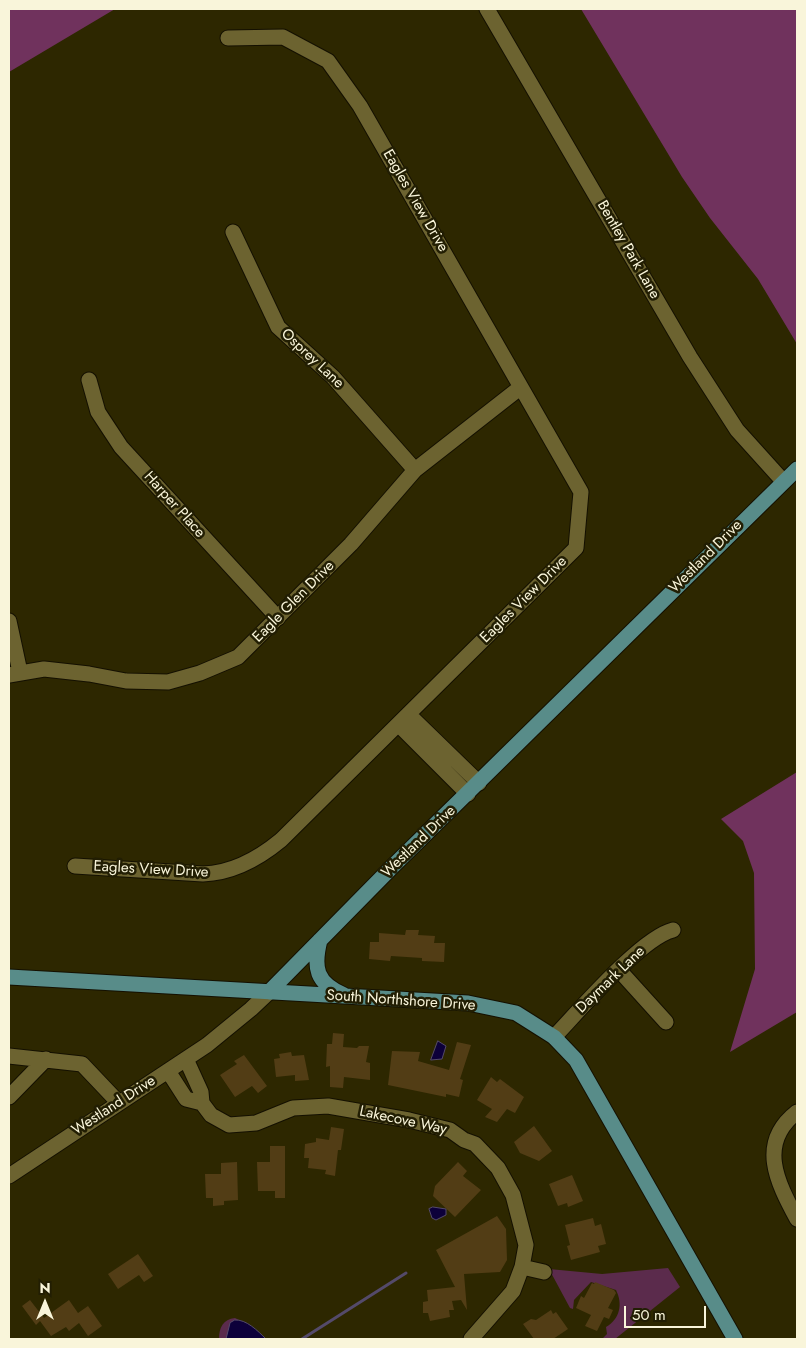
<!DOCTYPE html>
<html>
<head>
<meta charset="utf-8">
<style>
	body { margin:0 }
	#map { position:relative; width:806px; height:1348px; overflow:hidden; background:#2d2700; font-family:Jost,sans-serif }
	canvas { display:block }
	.frame { position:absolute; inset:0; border:10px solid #f9f5da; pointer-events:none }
	.north { position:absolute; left:20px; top:1278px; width:50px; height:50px; -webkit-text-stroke:4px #221e03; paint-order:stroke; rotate:0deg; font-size:14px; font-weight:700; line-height:20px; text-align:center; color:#f9f5da }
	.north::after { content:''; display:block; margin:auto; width:18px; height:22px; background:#f9f5da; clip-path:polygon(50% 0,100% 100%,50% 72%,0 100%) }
	.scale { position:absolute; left:624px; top:1306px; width:82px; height:22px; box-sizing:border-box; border:2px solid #f9f5da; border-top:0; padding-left:6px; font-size:15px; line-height:18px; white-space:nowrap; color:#f9f5da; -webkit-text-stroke:4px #221e03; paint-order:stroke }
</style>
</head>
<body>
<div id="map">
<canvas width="806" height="1348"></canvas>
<div class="frame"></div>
<div class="north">N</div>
<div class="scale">50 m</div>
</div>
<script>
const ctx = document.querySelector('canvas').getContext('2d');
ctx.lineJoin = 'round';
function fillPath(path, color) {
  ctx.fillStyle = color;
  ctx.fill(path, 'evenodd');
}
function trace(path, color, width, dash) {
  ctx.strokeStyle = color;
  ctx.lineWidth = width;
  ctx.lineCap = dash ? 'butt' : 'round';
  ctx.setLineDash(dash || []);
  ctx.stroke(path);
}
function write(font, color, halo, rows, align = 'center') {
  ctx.font = font + ' Jost,sans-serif';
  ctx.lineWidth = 5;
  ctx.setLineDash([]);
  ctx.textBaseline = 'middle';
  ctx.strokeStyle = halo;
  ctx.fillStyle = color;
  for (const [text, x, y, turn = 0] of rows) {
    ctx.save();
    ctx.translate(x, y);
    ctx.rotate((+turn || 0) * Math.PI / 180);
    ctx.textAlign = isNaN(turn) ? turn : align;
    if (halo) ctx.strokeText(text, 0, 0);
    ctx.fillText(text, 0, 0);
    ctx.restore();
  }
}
fillPath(new Path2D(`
	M 668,1268 L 680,1287 L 615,1339 L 602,1339 L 607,1334 L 606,1327 C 620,1319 623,1304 616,1290 L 591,1282 L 574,1300 L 573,1309 L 570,1308 L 549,1269 L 602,1274 Z
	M 235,1318 L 239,1320 L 235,1320 L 226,1339 L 219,1339 C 219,1328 223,1319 235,1318 Z`), '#5b2b4c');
fillPath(new Path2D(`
	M 9,9 L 115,9 L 9,72 Z
	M 581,9 L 797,9 L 797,344 L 758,279 L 710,218 L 682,177 Z
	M 797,772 L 797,1012 L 730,1052 L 755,969 L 754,873 L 743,841 L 721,819 Z`), '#70325d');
const water = new Path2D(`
	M 438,1041 L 446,1046 L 442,1059 L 431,1060 Z
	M 433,1207 L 446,1209 L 446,1215 L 436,1220 L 432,1218 L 429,1209 Z
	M 235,1320 C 246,1319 258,1331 266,1339 L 226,1339 L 230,1323 Z`);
fillPath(water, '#0d003a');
trace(water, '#544a6a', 1);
trace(new Path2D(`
	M 302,1339 L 406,1273`), '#544a6a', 3);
fillPath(new Path2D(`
	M 406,930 L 419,930 L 418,935 L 435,936 L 434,943 L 445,943 L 444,962 L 422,961 L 422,958 L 391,956 L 390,961 L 369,959 L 370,942 L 379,942 L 379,933 L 405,935 Z
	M 333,1033 L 344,1034 L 343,1047 L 357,1048 L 359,1046 L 369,1046 L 366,1062 L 370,1063 L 370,1080 L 344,1077 L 343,1088 L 330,1087 L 330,1066 L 326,1067 L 327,1044 L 332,1044 Z
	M 457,1042 L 471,1045 L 460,1079 L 463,1080 L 459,1097 L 446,1094 L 446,1097 L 388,1085 L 392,1051 L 420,1052 L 418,1061 L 449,1070 Z
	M 291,1052 L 292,1056 L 304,1055 L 309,1080 L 295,1081 L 295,1075 L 276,1077 L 274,1059 L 280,1058 L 279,1054 Z
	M 244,1055 L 267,1086 L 258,1093 L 252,1086 L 235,1097 L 220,1075 L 237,1064 L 234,1061 Z
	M 491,1077 L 497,1082 L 500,1079 L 524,1097 L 515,1113 L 507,1109 L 497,1122 L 485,1117 L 492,1109 L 477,1100 Z
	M 534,1126 L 552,1151 L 539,1161 L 520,1153 L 514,1142 Z
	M 331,1127 L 344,1129 L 341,1150 L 338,1150 L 335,1176 L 325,1174 L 326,1170 L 308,1168 L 309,1158 L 304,1158 L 305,1144 L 316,1142 L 316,1138 L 329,1140 Z
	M 270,1146 L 285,1146 L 285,1198 L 275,1198 L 275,1191 L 258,1191 L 257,1162 L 270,1162 Z
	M 237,1162 L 238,1200 L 224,1201 L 224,1205 L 213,1206 L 213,1198 L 206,1198 L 205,1174 L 221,1174 L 221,1163 Z
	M 458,1162 L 467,1171 L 463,1176 L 481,1190 L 455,1217 L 433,1196 L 435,1186 Z
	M 572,1175 L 583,1201 L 568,1207 L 567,1203 L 558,1206 L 549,1184 Z
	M 497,1216 L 506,1229 L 507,1260 L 500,1272 L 464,1274 L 467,1310 L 461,1300 L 452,1301 L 454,1310 L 449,1310 L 450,1317 L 430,1321 L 428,1313 L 423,1313 L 423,1302 L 428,1301 L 427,1290 L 455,1287 L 436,1250 Z
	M 593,1218 L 595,1226 L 601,1224 L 606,1244 L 598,1246 L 600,1252 L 571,1260 L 567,1246 L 570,1245 L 565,1225 Z
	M 138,1254 L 153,1276 L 144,1282 L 139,1275 L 118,1289 L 108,1274 Z
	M 595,1282 L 614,1290 L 616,1293 L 608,1308 L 613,1310 L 609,1319 L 604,1317 L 597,1331 L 585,1326 L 591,1315 L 576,1308 L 581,1296 L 584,1298 L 592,1283 L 594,1284 Z
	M 30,1300 L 44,1318 L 69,1300 L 78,1313 L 88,1306 L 102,1326 L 88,1336 L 79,1323 L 69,1331 L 66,1327 L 51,1336 L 40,1321 L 36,1325 L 22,1306 Z
	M 551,1310 L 553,1314 L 556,1312 L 568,1329 L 553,1339 L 534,1339 L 523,1324 L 531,1319 L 536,1320 Z`), '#523d15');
const minor = new Path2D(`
	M 487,9 L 690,357 L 737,430 L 783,481
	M 233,232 L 278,327 L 333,377 L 415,470
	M 89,380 L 98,412 L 121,447 L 278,618
	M 9,621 L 20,672
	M 9,675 L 44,669 L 89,674 L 126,681 L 168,682 L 200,673 L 238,657 L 351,544 L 415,470 L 521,387
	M 409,715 L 479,783
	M 399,725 L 468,794
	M 75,866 L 203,874 C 233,873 258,859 281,840 L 576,548 L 581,492 L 360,106 L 328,61 L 283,37 L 228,38
	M 619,970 L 666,1022
	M 554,1037 C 579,1011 641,938 673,930
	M 9,1056 L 82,1064 L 118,1102
	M 186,1059 L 201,1092 L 202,1103 L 211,1115 L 229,1125 L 256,1123 L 293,1108 L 328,1106 L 409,1120 L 450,1130 L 464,1140 L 475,1144 L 498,1168 L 513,1195 L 526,1245 L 522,1267 L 513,1291 L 471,1339
	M 168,1071 L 186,1099 L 202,1103
	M 9,1097 L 46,1059
	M 797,1112 C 757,1143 777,1182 797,1219
	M 9,1176 L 207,1045 L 251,1009 L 269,992
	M 522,1267 L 544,1272`);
const major = new Path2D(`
	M 320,940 C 313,968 316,983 344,995
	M 9,977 L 468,1003 L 516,1013 L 554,1037 L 576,1060 L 735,1339
	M 269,992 L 392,867 L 797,469`);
trace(minor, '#141000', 17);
trace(major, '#141000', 17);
trace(minor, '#6c6330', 15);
trace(major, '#588c89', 15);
write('15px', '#f9f5da', '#221e03', [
	["Eagles View Drive",415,201,60],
	["Bentley Park Lane",628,250,60],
	["Osprey Lane",312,359,43],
	["Harper Place",174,505,48],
	["Westland Drive",706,557,-45],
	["Eagles View Drive",524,600,-45],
	["Eagle Glen Drive",294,602,-45],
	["Westland Drive",419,842,-44],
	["Eagles View Drive",151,870,3],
	["Daymark Lane",611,980,-44],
	["South Northshore Drive",401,1001,4],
	["Westland Drive",114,1106,-33],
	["Lakecove Way",403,1121,12]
]);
</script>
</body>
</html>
